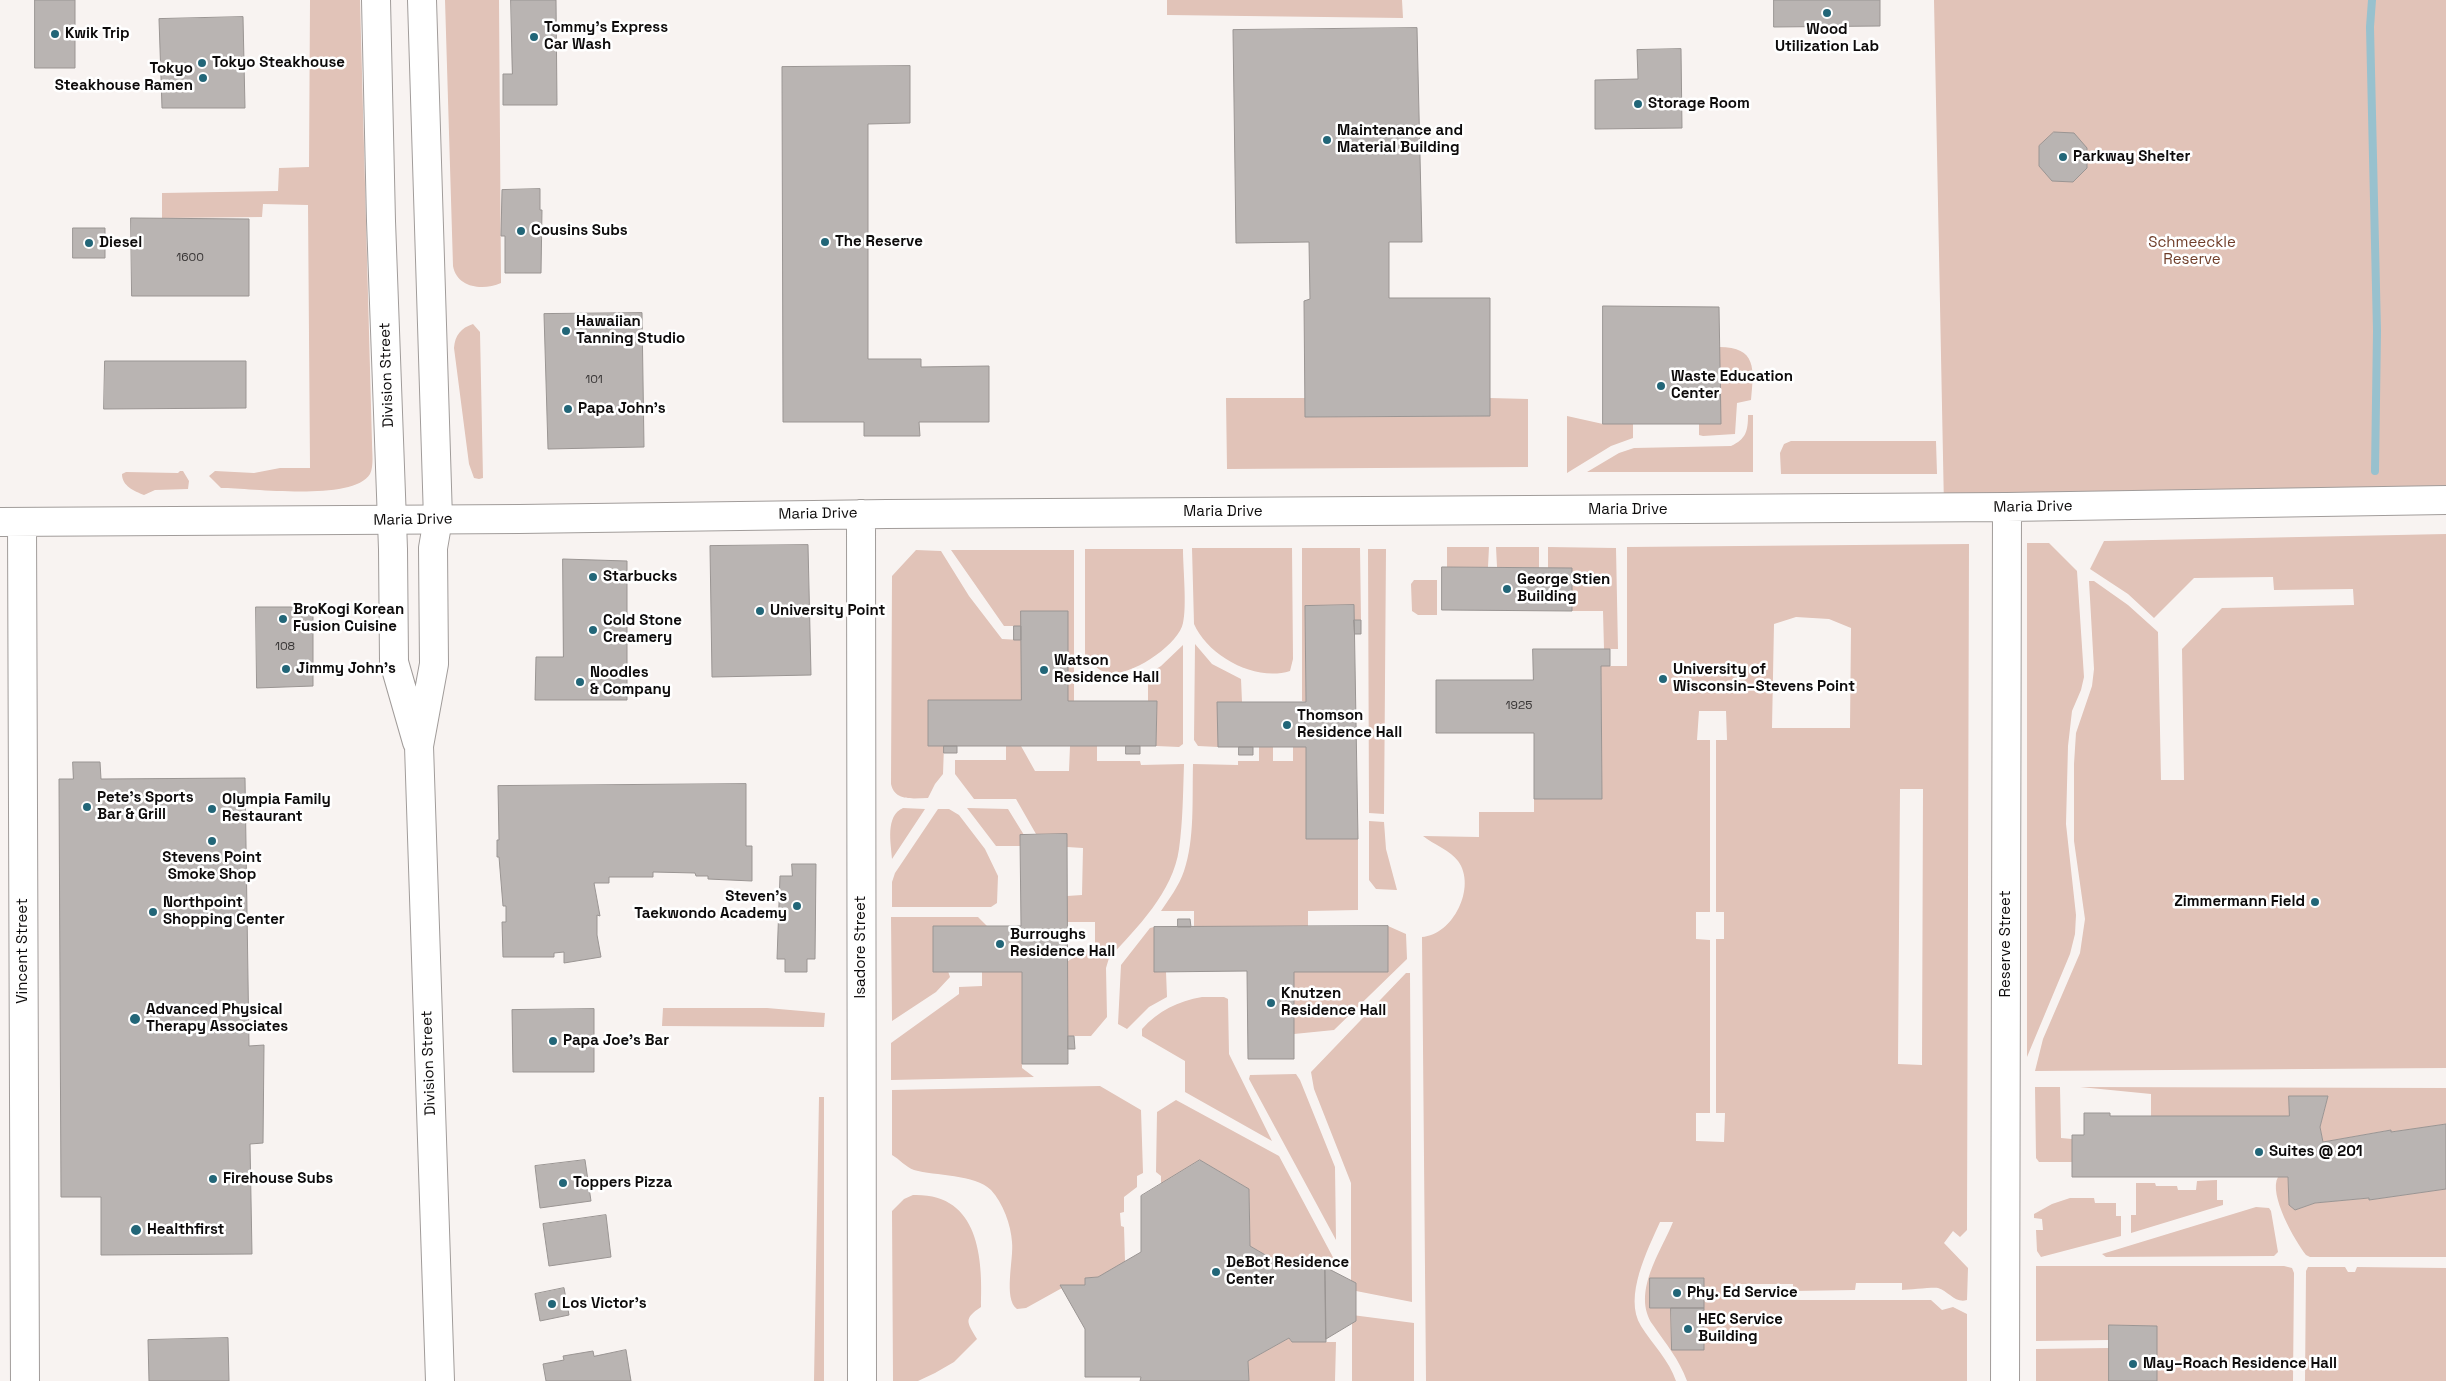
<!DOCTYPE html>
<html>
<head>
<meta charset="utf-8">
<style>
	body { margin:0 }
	canvas { display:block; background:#f8f3f1 }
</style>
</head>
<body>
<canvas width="2446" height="1381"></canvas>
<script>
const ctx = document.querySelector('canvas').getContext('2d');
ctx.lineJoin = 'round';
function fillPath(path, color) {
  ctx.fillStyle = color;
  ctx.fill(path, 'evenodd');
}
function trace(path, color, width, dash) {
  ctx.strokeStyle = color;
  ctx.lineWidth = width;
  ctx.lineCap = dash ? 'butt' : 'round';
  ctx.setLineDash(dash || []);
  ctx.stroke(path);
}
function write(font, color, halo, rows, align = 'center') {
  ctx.font = font + ' "Space Grotesk",sans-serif';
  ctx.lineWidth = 5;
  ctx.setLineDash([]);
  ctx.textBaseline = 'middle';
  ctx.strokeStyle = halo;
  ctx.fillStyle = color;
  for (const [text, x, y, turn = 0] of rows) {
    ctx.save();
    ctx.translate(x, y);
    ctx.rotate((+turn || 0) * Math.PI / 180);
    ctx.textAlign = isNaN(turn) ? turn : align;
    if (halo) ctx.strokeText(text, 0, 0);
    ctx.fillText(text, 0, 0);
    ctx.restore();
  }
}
fillPath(new Path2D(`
	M 310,0 L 360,0 L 372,443 C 372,452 374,466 370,474 C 353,502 251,488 221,488 L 209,476 L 215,471 L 254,473 L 280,468 L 310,468 L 308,205 L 263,204 L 262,217 L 162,218 L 162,193 L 278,191 L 279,168 L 309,167 Z
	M 445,0 L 499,0 L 501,283 C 483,291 457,288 453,266 Z
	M 1167,0 L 1402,0 L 1403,18 L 1167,15 Z
	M 1934,0 L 2446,0 L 2446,500 L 1944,508 Z
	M 473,324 L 480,332 L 483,478 L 479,479 L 474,478 L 469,464 L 454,348 C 455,335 461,328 473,324 Z
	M 1719,347 C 1757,347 1754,369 1751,400 L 1737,403 L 1735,434 L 1703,436 L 1699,435 L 1699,424 Z
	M 1226,398 L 1305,398 L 1305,417 L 1490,416 L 1490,398 L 1528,399 L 1528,467 L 1227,469 Z
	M 1748,415 L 1753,415 L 1753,472 L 1587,472 L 1619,453 L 1634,448 L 1731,446 C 1746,439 1748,431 1748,415 Z
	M 1567,416 L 1603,424 L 1633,424 L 1633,438 L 1611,446 L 1567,473 Z
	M 1791,441 L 1936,441 L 1937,474 L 1781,474 L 1780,453 L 1784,444 Z
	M 180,471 L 183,471 L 189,481 L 188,489 L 155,490 L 144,495 C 134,491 122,486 122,474 L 126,472 L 178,473 Z
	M 2446,534 L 2446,1068 L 2035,1071 L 2043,1039 L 2080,953 L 2085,919 L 2074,841 L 2074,764 L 2076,733 L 2092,686 L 2094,669 L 2089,581 L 2094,581 L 2128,605 L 2158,632 L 2161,780 L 2184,780 L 2182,649 L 2222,608 L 2354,605 L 2353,589 L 2274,590 L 2273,577 L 2194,578 L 2154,618 L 2128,594 L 2090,569 L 2104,541 Z
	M 2027,543 L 2049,543 L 2077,571 L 2084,677 L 2081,690 L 2072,711 L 2068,746 L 2066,824 L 2076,915 L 2075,934 L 2070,954 L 2027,1057 Z
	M 1969,544 L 1967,1230 L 1960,1237 L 1953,1231 L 1944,1243 L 1968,1268 L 1967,1300 C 1956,1304 1948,1291 1938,1288 C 1933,1287 1909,1290 1902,1290 L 1902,1283 L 1856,1283 L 1855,1290 L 1793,1291 L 1793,1284 L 1740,1284 L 1740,1300 L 1931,1300 L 1942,1310 L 1953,1307 L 1967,1314 L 1967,1381 L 1687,1381 C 1679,1359 1666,1344 1653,1325 C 1631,1293 1661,1252 1673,1222 L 1660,1222 C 1648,1249 1623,1297 1641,1326 C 1653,1345 1669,1360 1676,1381 L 1426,1381 L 1422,937 C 1453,935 1477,887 1458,861 C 1451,851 1433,844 1423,836 L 1479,837 L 1479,812 L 1534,812 L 1534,799 L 1602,799 L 1601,666 L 1627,666 L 1627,547 ZM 1796,617 L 1829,619 L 1851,628 L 1850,728 L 1772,728 L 1774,624 ZM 1699,711 L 1726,711 L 1727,740 L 1716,740 L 1716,912 L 1724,912 L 1724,939 L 1716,939 L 1716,1113 L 1725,1113 L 1724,1142 L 1696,1141 L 1696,1113 L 1710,1113 L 1710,940 L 1696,939 L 1696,912 L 1710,912 L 1710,740 L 1697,740 ZM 1900,789 L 1923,789 L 1922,1065 L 1898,1064 ZM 1650,1278 L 1704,1278 L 1704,1350 L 1672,1349 L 1671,1308 L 1650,1308 Z
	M 1447,547 L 1489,547 L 1488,567 L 1447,567 Z
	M 1496,547 L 1539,547 L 1539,568 L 1497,567 Z
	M 1548,547 L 1616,548 L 1618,649 L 1604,649 L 1603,611 L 1572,611 L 1572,568 L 1548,568 Z
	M 1192,548 L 1292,548 L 1293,659 L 1290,671 C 1255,682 1208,656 1194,624 Z
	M 1302,548 L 1360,548 L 1361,620 L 1354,620 L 1354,605 L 1305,606 L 1306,702 L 1302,701 Z
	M 1085,549 L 1183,549 C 1183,568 1187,606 1183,623 C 1179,645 1124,683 1102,671 C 1096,668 1090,660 1085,656 Z
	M 1368,549 L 1386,549 L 1384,814 L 1369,813 Z
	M 916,550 L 941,551 L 969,596 L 1002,639 L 1021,640 L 1021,700 L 928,746 L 944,746 L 943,774 L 935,784 L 928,798 C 913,798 895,802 891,784 L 892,576 Z
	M 951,550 L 1074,550 L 1074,701 L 1068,701 L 1068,611 L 1021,611 L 1021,626 L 1004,626 Z
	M 1414,580 L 1437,580 L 1437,615 L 1418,615 L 1412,611 L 1411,584 Z
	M 1195,644 L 1212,664 L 1241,679 L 1242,702 L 1218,703 L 1218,747 L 1198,746 L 1194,740 Z
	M 1183,645 L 1183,744 L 1179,747 L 1156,746 L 1157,701 L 1148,701 L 1148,674 L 1161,666 Z
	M 1006,746 L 1021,746 L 1035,771 L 1069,771 L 1070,746 L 1097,746 L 1097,761 L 1140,761 L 1141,765 L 1184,764 C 1183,792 1183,821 1179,849 C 1173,892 1137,928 1109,958 L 1106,968 L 1107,1017 L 1091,1036 L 1068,1036 L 1068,961 L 1095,944 L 1095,922 L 1067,922 L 1067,896 L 1082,895 L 1083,848 L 1067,847 L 1067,834 L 1036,834 L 1016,799 L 974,799 L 955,774 L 955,760 L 1006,760 Z
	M 1259,747 L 1273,747 L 1273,761 L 1293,761 L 1293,747 L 1306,747 L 1306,839 L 1358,839 L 1358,910 L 1308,911 L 1308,926 L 1194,927 L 1194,911 L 1161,911 C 1169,899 1179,886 1184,871 C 1195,839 1192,799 1193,764 L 1238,765 L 1238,761 L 1259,761 Z
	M 903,808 L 925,809 L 892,859 C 891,843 885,816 903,808 Z
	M 967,808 L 1008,809 L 1024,835 L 1020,835 L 1020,846 L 996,846 Z
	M 938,809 L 949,809 L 959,815 L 985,849 L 998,876 L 997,903 L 991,907 L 892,907 L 892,882 L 895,873 Z
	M 1369,821 L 1384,822 L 1386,849 L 1397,890 L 1376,889 L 1369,880 Z
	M 891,917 L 978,917 L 987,926 L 933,926 L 950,977 L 936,992 L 892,1021 Z
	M 1388,926 L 1406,934 L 1407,959 L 1334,1030 L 1294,1034 L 1294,972 L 1388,972 Z
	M 1154,927 L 1154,972 L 1166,972 L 1167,997 L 1149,1007 L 1127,1029 L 1118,1024 L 1121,965 L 1150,928 Z
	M 982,972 L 1022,972 L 1022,1068 L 1034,1077 L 891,1080 L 891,1043 L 959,994 L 959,987 L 982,986 Z
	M 1406,973 L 1410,973 L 1412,1302 L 1351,1290 L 1351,1183 L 1314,1089 L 1311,1072 Z
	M 1202,997 L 1224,997 L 1228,999 L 1229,1054 L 1272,1141 L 1185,1092 L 1185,1061 L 1142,1036 L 1142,1029 C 1158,1011 1178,1001 1202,997 Z
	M 663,1008 L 767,1008 L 825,1013 L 824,1027 L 662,1026 Z
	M 1296,1074 L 1300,1080 L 1335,1167 L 1336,1240 L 1249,1079 L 1250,1075 Z
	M 1100,1086 L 1141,1110 L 1143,1173 L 1137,1176 L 1137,1187 L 1124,1197 L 1124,1212 L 1120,1213 L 1121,1226 L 1124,1227 L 1125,1262 L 1098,1277 L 1085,1278 L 1085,1285 L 1061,1285 L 1062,1288 L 1026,1308 L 1017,1309 C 1003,1299 1014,1259 1012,1242 C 1011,1225 1003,1203 991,1190 C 975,1174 935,1176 914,1170 C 906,1167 899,1159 892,1155 L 892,1090 Z
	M 2035,1087 L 2060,1087 L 2061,1138 L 2072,1139 L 2072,1162 L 2039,1162 L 2036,1158 Z
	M 2080,1087 L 2446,1088 L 2446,1124 L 2391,1132 L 2390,1130 L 2323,1142 L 2320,1127 L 2328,1096 L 2289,1116 L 2151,1116 L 2151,1094 Z
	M 819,1097 L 824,1097 L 824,1381 L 814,1381 Z
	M 1176,1100 L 1279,1156 L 1335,1261 L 1325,1264 L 1289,1263 L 1286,1267 L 1250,1246 L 1249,1189 L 1200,1160 L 1161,1184 L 1161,1176 L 1156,1172 L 1157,1112 Z
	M 2278,1177 L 2288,1177 L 2289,1205 L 2295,1210 L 2315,1203 L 2369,1198 L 2369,1200 L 2446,1189 L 2446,1257 L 2310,1257 L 2306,1255 C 2295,1241 2268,1194 2278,1177 Z
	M 2217,1180 L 2217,1200 L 2223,1200 L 2223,1205 L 2131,1233 L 2131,1215 L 2136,1215 L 2136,1183 L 2155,1183 L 2156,1186 L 2177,1186 L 2178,1190 L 2196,1190 L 2197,1181 Z
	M 913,1195 C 979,1193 983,1257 981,1307 C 963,1319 967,1322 977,1339 L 954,1362 L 935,1373 L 918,1381 L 893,1381 L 892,1211 L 904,1199 Z
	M 2070,1198 L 2094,1198 L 2095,1203 L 2116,1203 L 2116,1216 L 2121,1216 L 2121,1236 L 2041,1257 L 2037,1251 L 2036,1230 L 2043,1230 L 2042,1219 L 2034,1218 L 2034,1214 L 2052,1204 Z
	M 2256,1207 L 2269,1208 L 2271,1211 L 2278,1252 L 2274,1256 L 2106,1257 L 2102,1254 Z
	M 2036,1266 L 2284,1266 L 2292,1268 L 2294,1273 L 2293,1381 L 2157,1381 L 2157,1326 L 2110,1325 L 2109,1340 L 2036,1341 Z
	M 2308,1267 L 2345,1267 L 2348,1272 L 2355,1272 L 2357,1267 L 2446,1268 L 2446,1381 L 2305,1381 L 2306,1271 Z
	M 1352,1315 L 1414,1323 L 1414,1381 L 1352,1381 Z
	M 1289,1338 L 1292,1342 L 1336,1342 L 1335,1381 L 1249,1381 L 1248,1361 Z
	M 2109,1348 L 2109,1381 L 2036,1381 L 2036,1349 Z`), '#e1c3b8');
trace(new Path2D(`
	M 2372,0 L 2370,27 L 2377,331 L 2375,471`), '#98c1ce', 8);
const building = new Path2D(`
	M 35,0 L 75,0 L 75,68 L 35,68 Z
	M 511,0 L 556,0 L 557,105 L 503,105 L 503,74 L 512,74 Z
	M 1774,0 L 1880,0 L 1880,26 L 1774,27 Z
	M 243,17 L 245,108 L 162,108 L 159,19 Z
	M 1417,28 L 1422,242 L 1389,242 L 1389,298 L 1490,298 L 1490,416 L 1305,417 L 1304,301 L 1310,299 L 1309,242 L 1236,243 L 1233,30 Z
	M 1681,49 L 1682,128 L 1595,129 L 1595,80 L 1638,79 L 1637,50 Z
	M 910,66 L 910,123 L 868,124 L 868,359 L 921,359 L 921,367 L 989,366 L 989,422 L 919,422 L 920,436 L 864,436 L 864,422 L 783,422 L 782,67 Z
	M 2054,132 L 2074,133 L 2087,148 L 2087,168 L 2073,182 L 2052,181 L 2039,166 L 2039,146 Z
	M 540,189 L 540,210 L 542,210 L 541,273 L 505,273 L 505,236 L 501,236 L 502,190 Z
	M 131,218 L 249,219 L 249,296 L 132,296 Z
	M 73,228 L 105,228 L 105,258 L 73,258 Z
	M 1603,306 L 1719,307 L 1721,424 L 1603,424 Z
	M 642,313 L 644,447 L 548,449 L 544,314 Z
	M 105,361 L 246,361 L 246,408 L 104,409 Z
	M 808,545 L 811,675 L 712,677 L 710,546 Z
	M 563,559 L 627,561 L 627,700 L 535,700 L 536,657 L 563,657 Z
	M 1442,567 L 1572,568 L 1572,611 L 1442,610 Z
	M 1354,605 L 1358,839 L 1306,839 L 1306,747 L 1218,747 L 1217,702 L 1306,702 L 1305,606 Z
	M 256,607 L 313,607 L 313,686 L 257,688 Z
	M 1021,611 L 1068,611 L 1068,701 L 1157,701 L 1156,746 L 928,746 L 928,700 L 1021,700 Z
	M 1354,620 L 1361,620 L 1361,634 L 1355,634 Z
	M 1014,626 L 1021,626 L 1021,640 L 1014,640 Z
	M 1533,649 L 1610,649 L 1610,666 L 1601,666 L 1602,799 L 1534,799 L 1534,733 L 1436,733 L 1436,680 L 1533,680 Z
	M 944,746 L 957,746 L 957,753 L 944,753 Z
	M 1126,746 L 1140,746 L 1140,754 L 1126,754 Z
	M 1239,747 L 1253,747 L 1253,755 L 1239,755 Z
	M 73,762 L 100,762 L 101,779 L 245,778 L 249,1046 L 264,1045 L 263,1143 L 250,1144 L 252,1254 L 101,1255 L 101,1197 L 61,1197 L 59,779 L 73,779 Z
	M 746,784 L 746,846 L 752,846 L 752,881 L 708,879 L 708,876 L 696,876 L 695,873 L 653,872 L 653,877 L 609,877 L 609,883 L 594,883 L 600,916 L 597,915 L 597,935 L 601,957 L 564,963 L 564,952 L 554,953 L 554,957 L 503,957 L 502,922 L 506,922 L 506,906 L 503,906 L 499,857 L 497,857 L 497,840 L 499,840 L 498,786 Z
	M 1067,834 L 1068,1064 L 1022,1064 L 1022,972 L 933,972 L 933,926 L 1021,926 L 1020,835 Z
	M 792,864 L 816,864 L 815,959 L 807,959 L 807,972 L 785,972 L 785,959 L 777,959 L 780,876 L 792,876 Z
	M 1178,919 L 1190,919 L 1191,927 L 1178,927 Z
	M 1388,926 L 1388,972 L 1294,972 L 1294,1059 L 1248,1059 L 1247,971 L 1154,972 L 1154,927 Z
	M 594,1009 L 594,1072 L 513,1072 L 512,1010 Z
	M 1068,1036 L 1074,1036 L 1075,1049 L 1068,1049 Z
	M 2289,1096 L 2328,1096 L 2320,1127 L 2323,1142 L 2391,1130 L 2391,1132 L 2446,1124 L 2446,1189 L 2369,1200 L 2369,1198 L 2315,1203 L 2295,1210 L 2289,1205 L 2288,1177 L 2072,1177 L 2072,1135 L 2084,1135 L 2084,1113 L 2110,1113 L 2110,1116 L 2289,1116 Z
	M 585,1160 L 591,1201 L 540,1208 L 535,1166 Z
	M 1200,1160 L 1249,1189 L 1250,1246 L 1286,1267 L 1289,1263 L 1325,1264 L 1326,1342 L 1292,1342 L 1289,1338 L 1248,1361 L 1249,1381 L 1140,1381 L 1141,1377 L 1085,1377 L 1085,1329 L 1060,1285 L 1085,1285 L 1085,1278 L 1098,1277 L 1141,1252 L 1141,1196 Z
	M 606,1215 L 611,1257 L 549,1266 L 543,1224 Z
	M 1325,1267 L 1356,1283 L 1356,1321 L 1326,1339 Z
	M 1650,1278 L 1704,1278 L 1704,1308 L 1650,1308 Z
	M 564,1288 L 569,1315 L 540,1321 L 535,1294 Z
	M 1671,1308 L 1704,1308 L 1704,1350 L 1672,1350 Z
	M 2109,1325 L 2157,1326 L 2157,1381 L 2109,1381 Z
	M 228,1338 L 229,1381 L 149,1381 L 148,1340 Z
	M 626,1350 L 631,1381 L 546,1381 L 543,1364 L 564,1360 L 563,1356 L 593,1351 L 594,1356 Z`);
fillPath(building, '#b9b4b2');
trace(building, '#9a9593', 1);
const minor = new Path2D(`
	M 861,514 L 862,1381
	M 0,522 L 519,519 L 887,514 L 2007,507 L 2446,500
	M 22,522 L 25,1381
	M 2005,1381 L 2007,507`);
const major = new Path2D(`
	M 376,0 L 381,221 L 393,549 L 394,662 L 417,742
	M 422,0 L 438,519 L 433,548 L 434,664 L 419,746 L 440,1381`);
trace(minor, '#a19c9a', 30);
trace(major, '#a19c9a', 30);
trace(minor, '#fff', 28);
trace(major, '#fff', 28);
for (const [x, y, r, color] of [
	[1827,13,5,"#226678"],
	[55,34,5,"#226678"],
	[534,37,5,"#226678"],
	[202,63,5,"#226678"],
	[203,78,5,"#226678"],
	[1638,104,5,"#226678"],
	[1327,140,5,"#226678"],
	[2063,157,5,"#226678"],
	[521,231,5,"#226678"],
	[825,242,5,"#226678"],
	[89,243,5,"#226678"],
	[566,331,5,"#226678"],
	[1661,386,5,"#226678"],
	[568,409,5,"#226678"],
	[593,577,5,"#226678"],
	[1507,589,5,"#226678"],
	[760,611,5,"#226678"],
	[283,619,5,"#226678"],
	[593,630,5,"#226678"],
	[286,669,5,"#226678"],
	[1044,670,5,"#226678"],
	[1663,679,5,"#226678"],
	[580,682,5,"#226678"],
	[1287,725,5,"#226678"],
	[87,807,5,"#226678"],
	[212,809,5,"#226678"],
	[212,841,5,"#226678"],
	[2315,902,5,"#226678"],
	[797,906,5,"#226678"],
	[153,912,5,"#226678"],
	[1000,944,5,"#226678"],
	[1271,1003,5,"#226678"],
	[135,1019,6,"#226678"],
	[553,1041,5,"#226678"],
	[2259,1152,5,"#226678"],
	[213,1179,5,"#226678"],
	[563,1183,5,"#226678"],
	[136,1230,6,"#226678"],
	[1216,1272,5,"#226678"],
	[1677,1293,5,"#226678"],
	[552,1304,5,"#226678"],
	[1688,1329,5,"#226678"],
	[2133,1364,5,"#226678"]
]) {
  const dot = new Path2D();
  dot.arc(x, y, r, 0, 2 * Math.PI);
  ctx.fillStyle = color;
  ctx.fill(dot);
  trace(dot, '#fff', 2);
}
write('12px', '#383535', null, [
	["1600",190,258],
	["101",594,380],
	["108",285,647],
	["1925",1519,706]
]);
write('bold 15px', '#0d0b0b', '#fff', [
	["Tommy's Express",544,28],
	["Car Wash",544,45],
	["Wood",1827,30,"center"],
	["Utilization Lab",1827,47,"center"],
	["Kwik Trip",65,34],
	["Tokyo Steakhouse",212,63],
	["Tokyo",193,69,"right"],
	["Steakhouse Ramen",193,86,"right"],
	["Storage Room",1648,104],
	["Maintenance and",1337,131],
	["Material Building",1337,148],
	["Parkway Shelter",2073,157],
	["Cousins Subs",531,231],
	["The Reserve",835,242],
	["Diesel",99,243],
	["Hawaiian",576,322],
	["Tanning Studio",576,339],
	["Waste Education",1671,377],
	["Center",1671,394],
	["Papa John's",578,409],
	["Starbucks",603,577],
	["George Stien",1517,580],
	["Building",1517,597],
	["BroKogi Korean",293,610],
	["Fusion Cuisine",293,627],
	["University Point",770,611],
	["Cold Stone",603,621],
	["Creamery",603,638],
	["Watson",1054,661],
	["Residence Hall",1054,678],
	["Jimmy John's",296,669],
	["University of",1673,670],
	["Wisconsin–Stevens Point",1673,687],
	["Noodles",590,673],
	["& Company",590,690],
	["Thomson",1297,716],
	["Residence Hall",1297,733],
	["Pete's Sports",97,798],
	["Bar & Grill",97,815],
	["Olympia Family",222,800],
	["Restaurant",222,817],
	["Stevens Point",212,858,"center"],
	["Smoke Shop",212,875,"center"],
	["Steven's",787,897,"right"],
	["Taekwondo Academy",787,914,"right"],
	["Zimmermann Field",2305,902,"right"],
	["Northpoint",163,903],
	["Shopping Center",163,920],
	["Burroughs",1010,935],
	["Residence Hall",1010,952],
	["Knutzen",1281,994],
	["Residence Hall",1281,1011],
	["Advanced Physical",146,1010],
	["Therapy Associates",146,1027],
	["Papa Joe's Bar",563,1041],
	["Suites @ 201",2269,1152],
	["Firehouse Subs",223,1179],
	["Toppers Pizza",573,1183],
	["Healthfirst",147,1230],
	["DeBot Residence",1226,1263],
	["Center",1226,1280],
	["Phy. Ed Service",1687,1293],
	["Los Victor's",562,1304],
	["HEC Service",1698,1320],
	["Building",1698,1337],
	["May–Roach Residence Hall",2143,1364]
], 'left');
write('15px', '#6f3d29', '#fff', [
	["Schmeeckle",2192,243],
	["Reserve",2192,260]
]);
write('15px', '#0d0b0b', '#fff', [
	["Division Street",387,375,-92],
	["Maria Drive",2033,507,-1],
	["Maria Drive",1628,510],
	["Maria Drive",1223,512],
	["Maria Drive",818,514,-1],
	["Maria Drive",413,520,-1],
	["Reserve Street",2006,944,-90],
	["Isadore Street",861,947,-90],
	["Vincent Street",23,951,-90],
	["Division Street",429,1063,-92]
]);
</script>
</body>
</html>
